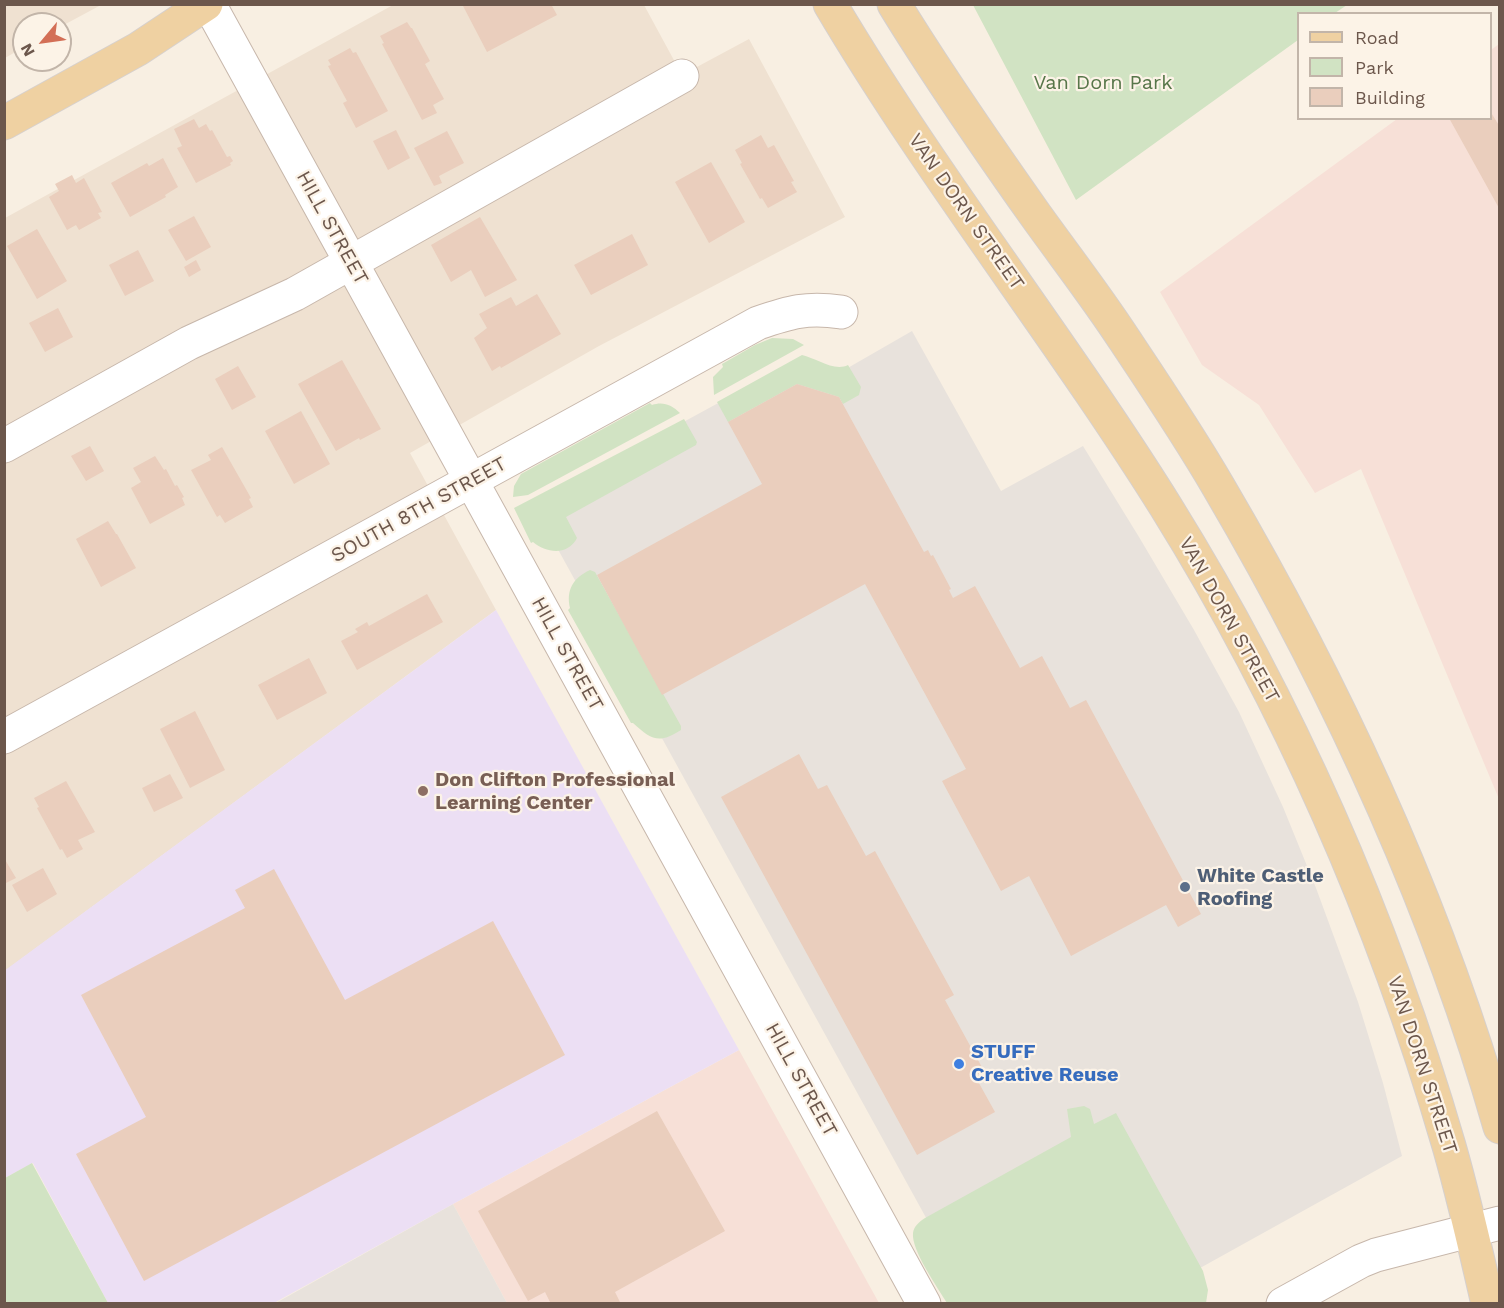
<!DOCTYPE html>
<html>
<head>
<meta charset="utf-8">
<style>
	body { margin:0 }
	#map { position:relative; width:1504px; height:1308px; overflow:hidden; background:#f8efe2; font-family:"Work Sans",sans-serif }
	canvas { display:block }
	.frame { position:absolute; inset:0; border:6px solid #6c574c; pointer-events:none }
	.legend { position:absolute; left:1297px; top:12px; width:195px; height:108px; box-sizing:border-box; background:#fcf3e7; border:2px solid #c2b5a9; margin:0; padding:8px 10px; list-style:none; font-size:18px; color:#6c574c }
	.legend li { display:flex; align-items:center; gap:12px; height:30px }
	.legend b { width:30px; border:2px solid #c2b5a9 }
	.north { position:absolute; left:12px; top:12px; width:60px; height:60px; box-sizing:border-box; background:#fcf3e7; border:2px solid #c2b5a9; border-radius:50%; rotate:241deg; font-size:16px; font-weight:700; line-height:24px; text-align:center; color:#6c574c }
	.north::after { content:''; display:block; margin:auto; width:21px; height:27px; background:#d36f56; clip-path:polygon(50% 0,100% 100%,50% 72%,0 100%) }
</style>
</head>
<body>
<div id="map">
<canvas width="1504" height="1308"></canvas>
<div class="frame"></div>
<ul class="legend">
<li><b style="height:8px;background:#efd1a2"></b>Road</li>
<li><b style="height:16px;background:#d1e3c3"></b>Park</li>
<li><b style="height:16px;background:#eacebd"></b>Building</li>
</ul>
<div class="north">N</div>
</div>
<script>
const ctx = document.querySelector('canvas').getContext('2d');
ctx.lineJoin = 'round';
function fillPath(path, color) {
  ctx.fillStyle = color;
  ctx.fill(path, 'evenodd');
}
function trace(path, color, width, dash) {
  ctx.strokeStyle = color;
  ctx.lineWidth = width;
  ctx.lineCap = dash ? 'butt' : 'round';
  ctx.setLineDash(dash || []);
  ctx.stroke(path);
}
function write(font, color, halo, rows, align = 'center') {
  ctx.font = font + ' "Work Sans",sans-serif';
  ctx.lineWidth = 4.5;
  ctx.setLineDash([]);
  ctx.textBaseline = 'middle';
  ctx.strokeStyle = halo;
  ctx.fillStyle = color;
  for (const [text, x, y, turn = 0] of rows) {
    ctx.save();
    ctx.translate(x, y);
    ctx.rotate((+turn || 0) * Math.PI / 180);
    ctx.textAlign = isNaN(turn) ? turn : align;
    if (halo) ctx.strokeText(text, 0, 0);
    ctx.fillText(text, 0, 0);
    ctx.restore();
  }
}
fillPath(new Path2D(`
	M 5,4 L 101,4 L 101,5 L 60,27 L 60,24 L 24,24 L 24,47 L 5,58 Z
	M 393,5 L 644,5 L 682,75 L 749,39 L 845,217 L 599,346 L 410,453 L 496,610 L 5,971 L 5,218 Z`), '#efe1d1');
fillPath(new Path2D(`
	M 1499,44 L 1499,799 L 1361,469 L 1315,493 L 1259,405 L 1202,365 L 1160,292 L 1397,119 L 1490,118 L 1491,50 Z
	M 739,1050 L 879,1303 L 507,1303 L 453,1204 Z`), '#f7e0d7');
fillPath(new Path2D(`
	M 912,331 L 1001,491 L 1083,446 L 1139,537 L 1194,630 L 1239,712 L 1283,807 L 1316,888 L 1358,1002 L 1383,1083 L 1402,1156 L 1137,1303 L 973,1303 L 533,504 L 799,359 L 839,373 Z
	M 453,1204 L 507,1303 L 274,1304 Z`), '#e8e2dc');
fillPath(new Path2D(`
	M 496,610 L 739,1050 L 453,1204 L 274,1303 L 108,1303 L 33,1163 L 5,1178 L 4,971 Z`), '#ecdff4');
fillPath(new Path2D(`
	M 973,5 L 1347,5 L 1335,13 L 1298,14 L 1298,40 L 1076,200 Z
	M 772,338 L 793,339 L 804,345 L 714,395 L 713,377 L 723,367 L 722,364 L 755,345 Z
	M 802,355 C 816,358 834,372 848,365 L 861,387 L 859,395 L 843,404 L 839,397 L 797,384 L 728,422 L 717,402 Z
	M 650,403 L 652,405 C 663,401 672,405 680,413 L 528,495 L 513,497 L 514,486 L 521,474 Z
	M 684,419 L 697,442 L 696,445 L 566,517 L 577,538 C 568,556 546,553 533,542 L 531,543 L 514,508 Z
	M 590,570 L 595,572 L 681,726 L 681,730 C 658,745 651,739 633,723 L 631,723 L 568,610 L 570,608 C 566,590 573,578 590,570 Z
	M 1084,1106 L 1090,1109 L 1094,1124 L 1116,1113 L 1203,1271 L 1208,1290 L 1206,1303 L 947,1303 C 938,1288 911,1250 913,1233 C 914,1226 919,1222 925,1218 L 1071,1137 L 1067,1109 Z
	M 32,1163 L 108,1303 L 5,1303 L 5,1178 Z`), '#d1e3c3');
fillPath(new Path2D(`
	M 462,4 L 551,4 L 557,15 L 487,52 Z
	M 407,22 L 411,28 L 412,28 L 430,61 L 425,64 L 444,99 L 433,105 L 437,113 L 422,120 L 382,44 L 384,43 L 380,36 Z
	M 350,48 L 353,53 L 356,52 L 388,111 L 356,128 L 343,103 L 347,101 L 328,66 L 331,65 L 328,60 Z
	M 1490,111 L 1500,127 L 1500,210 L 1449,118 L 1490,118 Z
	M 194,119 L 199,128 L 206,124 L 210,131 L 212,130 L 227,157 L 230,156 L 233,161 L 230,163 L 231,165 L 196,183 L 177,148 L 182,146 L 174,129 Z
	M 396,130 L 410,158 L 388,170 L 373,141 Z
	M 447,131 L 464,163 L 439,176 L 442,183 L 434,186 L 414,148 Z
	M 761,135 L 768,148 L 774,145 L 794,181 L 791,182 L 797,192 L 768,208 L 762,198 L 760,199 L 740,164 L 742,163 L 735,150 Z
	M 163,158 L 178,187 L 165,195 L 166,197 L 130,217 L 111,183 L 147,163 L 149,166 Z
	M 711,162 L 745,222 L 709,243 L 675,182 Z
	M 72,175 L 76,183 L 84,178 L 102,212 L 98,213 L 101,218 L 79,230 L 76,225 L 67,230 L 49,197 L 59,191 L 55,184 Z
	M 194,216 L 211,247 L 186,261 L 168,230 Z
	M 480,217 L 517,280 L 485,297 L 471,270 L 451,282 L 431,245 Z
	M 37,229 L 67,281 L 37,299 L 7,246 Z
	M 632,234 L 648,265 L 591,295 L 574,265 Z
	M 138,250 L 154,281 L 125,296 L 109,265 Z
	M 196,260 L 201,270 L 189,277 L 184,267 Z
	M 537,294 L 561,334 L 501,368 L 500,366 L 492,371 L 474,338 L 487,328 L 479,314 L 511,297 L 516,306 Z
	M 58,308 L 73,337 L 45,352 L 29,323 Z
	M 342,360 L 381,429 L 360,440 L 359,438 L 336,451 L 298,384 Z
	M 238,366 L 256,397 L 232,410 L 215,379 Z
	M 797,384 L 839,397 L 924,552 L 928,550 L 931,556 L 933,555 L 951,589 L 949,590 L 953,598 L 975,586 L 1020,668 L 1042,656 L 1070,708 L 1086,700 L 1201,914 L 1178,927 L 1166,905 L 1071,956 L 1029,876 L 1001,891 L 942,781 L 966,769 L 865,584 L 662,695 L 597,575 L 762,484 L 728,422 Z
	M 301,411 L 330,464 L 294,484 L 265,431 Z
	M 90,446 L 104,471 L 86,481 L 71,456 Z
	M 222,447 L 251,498 L 249,499 L 253,507 L 225,523 L 220,515 L 217,517 L 191,470 L 211,460 L 208,455 Z
	M 155,456 L 164,470 L 166,469 L 175,486 L 177,485 L 184,497 L 182,498 L 185,505 L 150,524 L 131,488 L 141,482 L 133,468 Z
	M 108,521 L 116,534 L 117,534 L 136,568 L 101,587 L 76,539 Z
	M 427,594 L 443,622 L 357,670 L 341,641 L 358,632 L 355,629 L 367,622 L 369,626 Z
	M 309,658 L 327,693 L 277,720 L 258,685 Z
	M 195,711 L 225,770 L 190,788 L 160,729 Z
	M 799,754 L 818,789 L 827,785 L 866,856 L 875,851 L 954,995 L 945,1000 L 984,1071 L 975,1076 L 995,1112 L 917,1155 L 721,797 Z
	M 170,774 L 183,798 L 154,812 L 142,788 Z
	M 66,781 L 95,832 L 78,840 L 83,849 L 67,858 L 62,849 L 60,850 L 37,808 L 39,807 L 34,798 Z
	M 4,858 L 16,878 L 4,884 Z
	M 43,868 L 57,894 L 27,912 L 12,885 Z
	M 274,869 L 345,1000 L 493,921 L 565,1055 L 144,1281 L 76,1154 L 146,1117 L 81,995 L 245,908 L 235,890 Z
	M 657,1111 L 725,1231 L 615,1292 L 621,1304 L 551,1304 L 545,1292 L 528,1301 L 478,1211 Z`), '#eacebd');
const minor = new Path2D(`
	M 209,4 L 924,1304
	M 4,446 L 189,343 L 295,294 L 682,76
	M 4,737 L 758,323 C 790,312 807,307 841,312
	M 1283,1304 L 1361,1261 L 1376,1255 L 1500,1223`);
const major = new Path2D(`
	M 830,4 C 933,178 1059,336 1166,507 C 1289,705 1384,922 1449,1146 C 1464,1198 1476,1251 1488,1304
	M 894,4 C 938,76 986,145 1034,213 C 1064,255 1096,296 1124,339 C 1156,387 1189,436 1218,486 C 1336,687 1436,903 1500,1127
	M 4,123 L 138,49 L 206,4`);
trace(minor, '#c7b7ab', 35);
trace(major, '#d6d0cd', 35);
trace(minor, '#fff', 33);
trace(major, '#efd1a2', 33);
for (const [x, y, r, color] of [
	[423,791,6,"#8d6e63"],
	[1185,887,6,"#5c6f8a"],
	[959,1064,6,"#3f7fe0"]
]) {
  const dot = new Path2D();
  dot.arc(x, y, r, 0, 2 * Math.PI);
  ctx.fillStyle = color;
  ctx.fill(dot);
  trace(dot, '#fcf3e7', 2);
}
write('20px', '#577649', '#fcf3e7', [
	["Van Dorn Park",1103,83]
]);
write('20px', '#6c574c', '#fcf3e7', [
	["VAN DORN STREET",966,212,55],
	["HILL STREET",332,228,61],
	["SOUTH 8TH STREET",419,510,-29],
	["VAN DORN STREET",1229,620,61],
	["HILL STREET",567,654,61],
	["VAN DORN STREET",1422,1065,72],
	["HILL STREET",801,1080,61]
]);
write('bold 20px', '#785e54', '#fcf3e7', [
	["Don Clifton Professional",435,780],
	["Learning Center",435,803]
], 'left');
write('bold 20px', '#4e5e75', '#fcf3e7', [
	["White Castle",1197,876],
	["Roofing",1197,899]
], 'left');
write('bold 20px', '#366cbe', '#fcf3e7', [
	["STUFF",971,1052],
	["Creative Reuse",971,1075]
], 'left');
</script>
</body>
</html>
